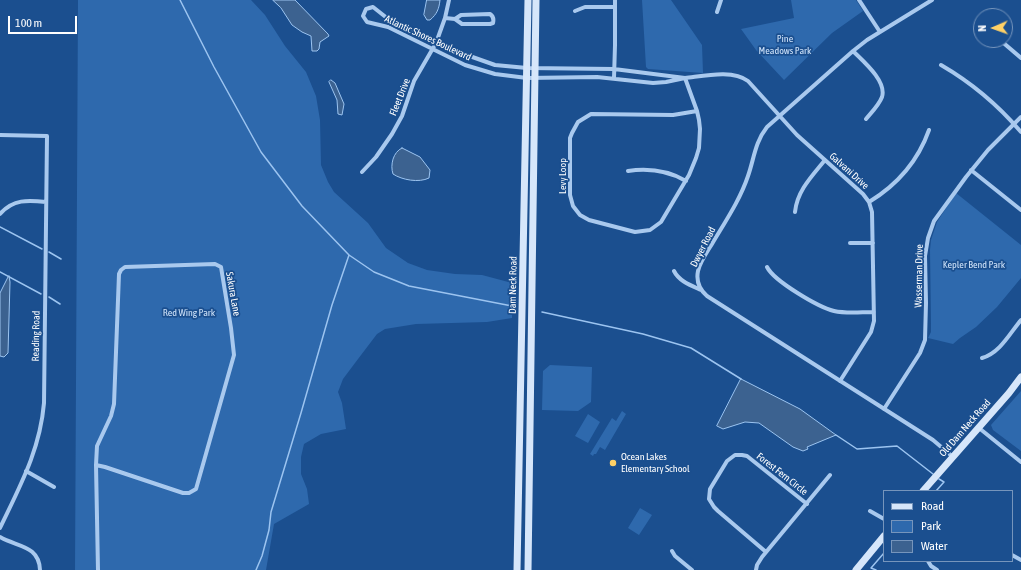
<!DOCTYPE html>
<html>
<head>
<meta charset="utf-8">
<style>
	body { margin:0 }
	#map { position:relative; width:1021px; height:570px; overflow:hidden; background:#1b4f8f; font-family:"Asap Condensed",sans-serif }
	canvas { display:block }
	.legend { position:absolute; left:883px; top:490px; width:130px; height:72px; box-sizing:border-box; background:#1b4f8f; border:1px solid #7695bc; margin:0; padding:5px 7px; list-style:none; font-size:12px; color:#fff }
	.legend li { display:flex; align-items:center; gap:8px; height:20px }
	.legend b { width:20px; border:1px solid #7695bc }
	.north { position:absolute; left:973px; top:8px; width:40px; height:40px; box-sizing:border-box; background:#1b4f8f; border:1px solid #7695bc; border-radius:50%; rotate:268deg; font-size:11px; font-weight:700; line-height:16px; text-align:center; color:#fff }
	.north::after { content:''; display:block; margin:auto; width:14px; height:18px; background:#ffd166; clip-path:polygon(50% 0,100% 100%,50% 72%,0 100%) }
	.scale { position:absolute; left:8px; top:16px; width:69px; height:18px; box-sizing:border-box; border:2px solid #fff; border-top:0; padding-left:5px; font-size:12px; line-height:14px; white-space:nowrap; color:#fff; -webkit-text-stroke:3px #1b4f8f; paint-order:stroke }
</style>
</head>
<body>
<div id="map">
<canvas width="1021" height="570"></canvas>
<ul class="legend">
<li><b style="height:5px;background:#d6e6fa"></b>Road</li>
<li><b style="height:11px;background:#2e69ad"></b>Park</li>
<li><b style="height:11px;background:#3c6290"></b>Water</li>
</ul>
<div class="north">N</div>
<div class="scale">100 m</div>
</div>
<script>
const ctx = document.querySelector('canvas').getContext('2d');
ctx.lineJoin = 'round';
function fillPath(path, color) {
  ctx.fillStyle = color;
  ctx.fill(path, 'evenodd');
}
function trace(path, color, width, dash) {
  ctx.strokeStyle = color;
  ctx.lineWidth = width;
  ctx.lineCap = dash ? 'butt' : 'round';
  ctx.setLineDash(dash || []);
  ctx.stroke(path);
}
function write(font, color, halo, rows, align = 'center') {
  ctx.font = font + ' "Asap Condensed",sans-serif';
  ctx.lineWidth = 3.5;
  ctx.setLineDash([]);
  ctx.textBaseline = 'middle';
  ctx.strokeStyle = halo;
  ctx.fillStyle = color;
  for (const [text, x, y, turn = 0] of rows) {
    ctx.save();
    ctx.translate(x, y);
    ctx.rotate((+turn || 0) * Math.PI / 180);
    ctx.textAlign = isNaN(turn) ? turn : align;
    if (halo) ctx.strokeText(text, 0, 0);
    ctx.fillText(text, 0, 0);
    ctx.restore();
  }
}
fillPath(new Path2D(`
	M 78,0 L 251,0 L 265,15 L 285,46 L 306,72 L 316,96 L 320,120 L 321,165 L 328,182 L 334,192 L 368,223 L 386,248 L 408,263 L 427,270 L 455,274 L 482,275 L 512,283 L 512,318 L 487,322 L 416,324 L 385,329 L 377,334 L 355,363 L 343,379 L 338,392 L 342,403 L 346,429 L 321,434 L 304,444 L 301,457 L 301,474 L 307,489 L 309,504 L 274,524 L 266,570 L 75,570 Z
	M 642,0 L 671,0 L 702,45 L 703,73 L 648,69 L 646,67 Z
	M 791,0 L 856,0 L 863,11 L 832,33 L 784,80 L 756,50 L 741,29 L 794,18 Z
	M 956,193 L 1021,245 L 1021,278 L 997,307 L 976,327 L 960,338 L 953,344 L 928,338 L 931,332 L 931,324 L 930,250 L 931,240 L 937,222 Z
	M 550,365 L 592,367 L 591,402 L 578,411 L 542,410 L 543,371 Z
	M 1021,391 L 1021,451 L 993,430 L 991,425 Z
	M 622,411 L 626,414 L 605,450 L 600,447 L 596,454 L 594,454 L 593,456 L 590,454 L 612,418 L 616,421 Z
	M 588,414 L 600,422 L 588,443 L 575,436 Z
	M 640,508 L 652,515 L 639,535 L 628,528 Z`), '#2e69ad');
const water = new Path2D(`
	M 273,0 L 295,0 L 328,34 L 329,36 L 320,42 L 319,49 L 317,51 L 312,51 L 311,36 L 302,32 L 292,25 L 281,8 Z
	M 427,0 L 440,0 C 439,9 437,14 430,20 L 427,20 L 424,15 Z
	M 331,80 L 335,83 L 344,104 L 342,115 L 338,114 L 337,100 L 329,82 Z
	M 402,148 L 420,157 L 430,170 L 429,178 C 419,183 402,180 393,174 C 390,165 393,152 402,148 Z
	M 9,276 L 10,282 L 8,353 L 4,357 L 0,356 L 0,293 L 8,277 Z
	M 741,379 L 800,409 L 836,435 L 807,447 L 808,449 L 803,451 L 793,447 L 759,423 L 745,422 L 723,429 L 717,426 Z`);
fillPath(water, '#3c6290');
trace(water, '#9cc4f0', 1);
trace(new Path2D(`
	M 180,0 L 214,67 L 261,152 L 302,206 L 349,255 L 374,272 L 409,286 L 512,306
	M 0,227 L 42,249
	M 49,252 L 61,259
	M 0,272 L 41,294
	M 49,297 L 60,304
	M 542,312 L 643,334 L 691,348 L 741,379
	M 836,435 L 857,449 L 897,446 L 933,474
	M 936,491 L 944,482 L 939,479
	M 256,570 L 262,556 L 269,530 L 271,512 L 301,413 L 332,305 L 349,255
	M 876,570 L 871,568 L 884,553`), '#9cc4f0', 1.5);
trace(new Path2D(`
	M 859,0 L 880,32
	M 932,0 L 867,40 L 853,51 L 767,127 C 755,142 754,159 748,176 C 740,200 725,222 712,244 C 707,252 700,262 698,271 C 696,281 700,290 707,296 L 933,440 L 953,457
	M 575,11 L 585,7 L 615,7
	M 717,12 L 721,0
	M 445,18 L 455,19 L 462,24 L 490,24 L 493,23 C 494,19 493,16 490,14 L 461,15 L 455,19
	M 1000,40 L 1021,58
	M 853,51 C 863,61 887,81 882,97 C 879,105 871,113 866,119
	M 941,65 C 972,83 998,105 1021,132
	M 614,78 L 615,45 L 615,0
	M 685,78 L 614,69 L 527,68 L 495,65 L 447,48 L 392,22 L 373,7 L 366,9 L 363,16 L 367,22 L 388,27 L 465,65 L 495,74 L 527,78 L 597,77 L 653,83 L 666,82 L 685,78 C 703,76 733,69 748,81 L 797,135 L 863,194 L 869,202 L 872,212 L 874,321 L 871,332 L 840,381
	M 685,78 L 697,111 L 699,120 L 700,129 L 699,148 L 696,158 L 689,175 L 661,222 L 650,230 L 635,232 L 589,220 L 580,215 L 573,206 L 570,195 L 570,138 L 572,133 L 578,122 L 591,114 L 673,115 L 697,111
	M 0,135 L 47,136 L 44,403 C 40,450 20,486 0,528
	M 971,170 L 1021,210
	M 628,171 C 649,168 667,170 686,181
	M 362,172 L 376,157 L 392,134 L 402,116 L 414,81 L 436,43 L 445,18 L 449,0
	M 869,202 C 897,185 918,161 929,130
	M 795,212 C 797,191 812,176 825,160
	M 0,214 C 13,199 28,200 46,202
	M 850,243 L 873,243
	M 767,267 C 774,281 818,307 834,311 C 847,314 861,312 874,312
	M 674,271 C 679,281 690,285 701,290
	M 982,358 C 1000,353 1010,333 1021,320
	M 884,409 L 920,353 L 925,340 L 926,303 L 925,256 L 928,238 L 934,221 L 966,177 L 988,150 L 1021,117
	M 979,428 L 1021,462
	M 96,465 L 105,467 L 183,493 L 189,493 L 196,489 L 234,355 L 231,328 L 221,267 L 215,264 L 125,267 L 121,270 L 119,274 L 114,404 L 111,416 L 97,446 L 96,465 L 98,570
	M 26,471 L 54,487
	M 870,511 L 884,519
	M 0,537 C 17,547 39,545 40,570
	M 672,551 L 675,556 L 692,570
	M 766,552 L 718,511 L 714,507 L 709,499 L 710,489 L 727,461 L 735,455 L 742,455 L 747,456 L 807,504
	M 1012,555 L 1021,560
	M 928,561 L 931,566 L 937,570
	M 756,570 L 757,565 L 762,557 L 830,475`), '#a9c9ee', 4);
trace(new Path2D(`
	M 923,491 L 1009,393 L 1021,377
	M 517,570 L 528,0
	M 528,570 L 536,0
	M 856,570 L 884,536`), '#d6e6fa', 7);
for (const [x, y, r, color] of [
	[613,463,4,"#ffd166"]
]) {
  const dot = new Path2D();
  dot.arc(x, y, r, 0, 2 * Math.PI);
  ctx.fillStyle = color;
  ctx.fill(dot);
  trace(dot, '#1b4f8f', 1.5);
}
write('10px', '#fff', '#1b4f8f', [
	["Atlantic Shores Boulevard",428,38,25],
	["Fleet Drive",400,97,-68],
	["Galvani Drive",849,171,42],
	["Levy Loop",563,176,-90],
	["Dwyer Road",703,247,-63],
	["Wasserman Drive",919,276,-89],
	["Dam Neck Road",513,285,-89],
	["Sakura Lane",233,294,80],
	["Reading Road",36,336,-89],
	["Old Dam Neck Road",965,428,-49],
	["Forest Fern Circle",782,474,38]
]);
write('10px', '#cfe3fa', '#1b4f8f', [
	["Pine",785,39],
	["Meadows Park",785,51],
	["Kepler Bend Park",974,265],
	["Red Wing Park",189,313]
]);
write('10px', '#fff', '#1b4f8f', [
	["Ocean Lakes",621,457],
	["Elementary School",621,469]
], 'left');
</script>
</body>
</html>
